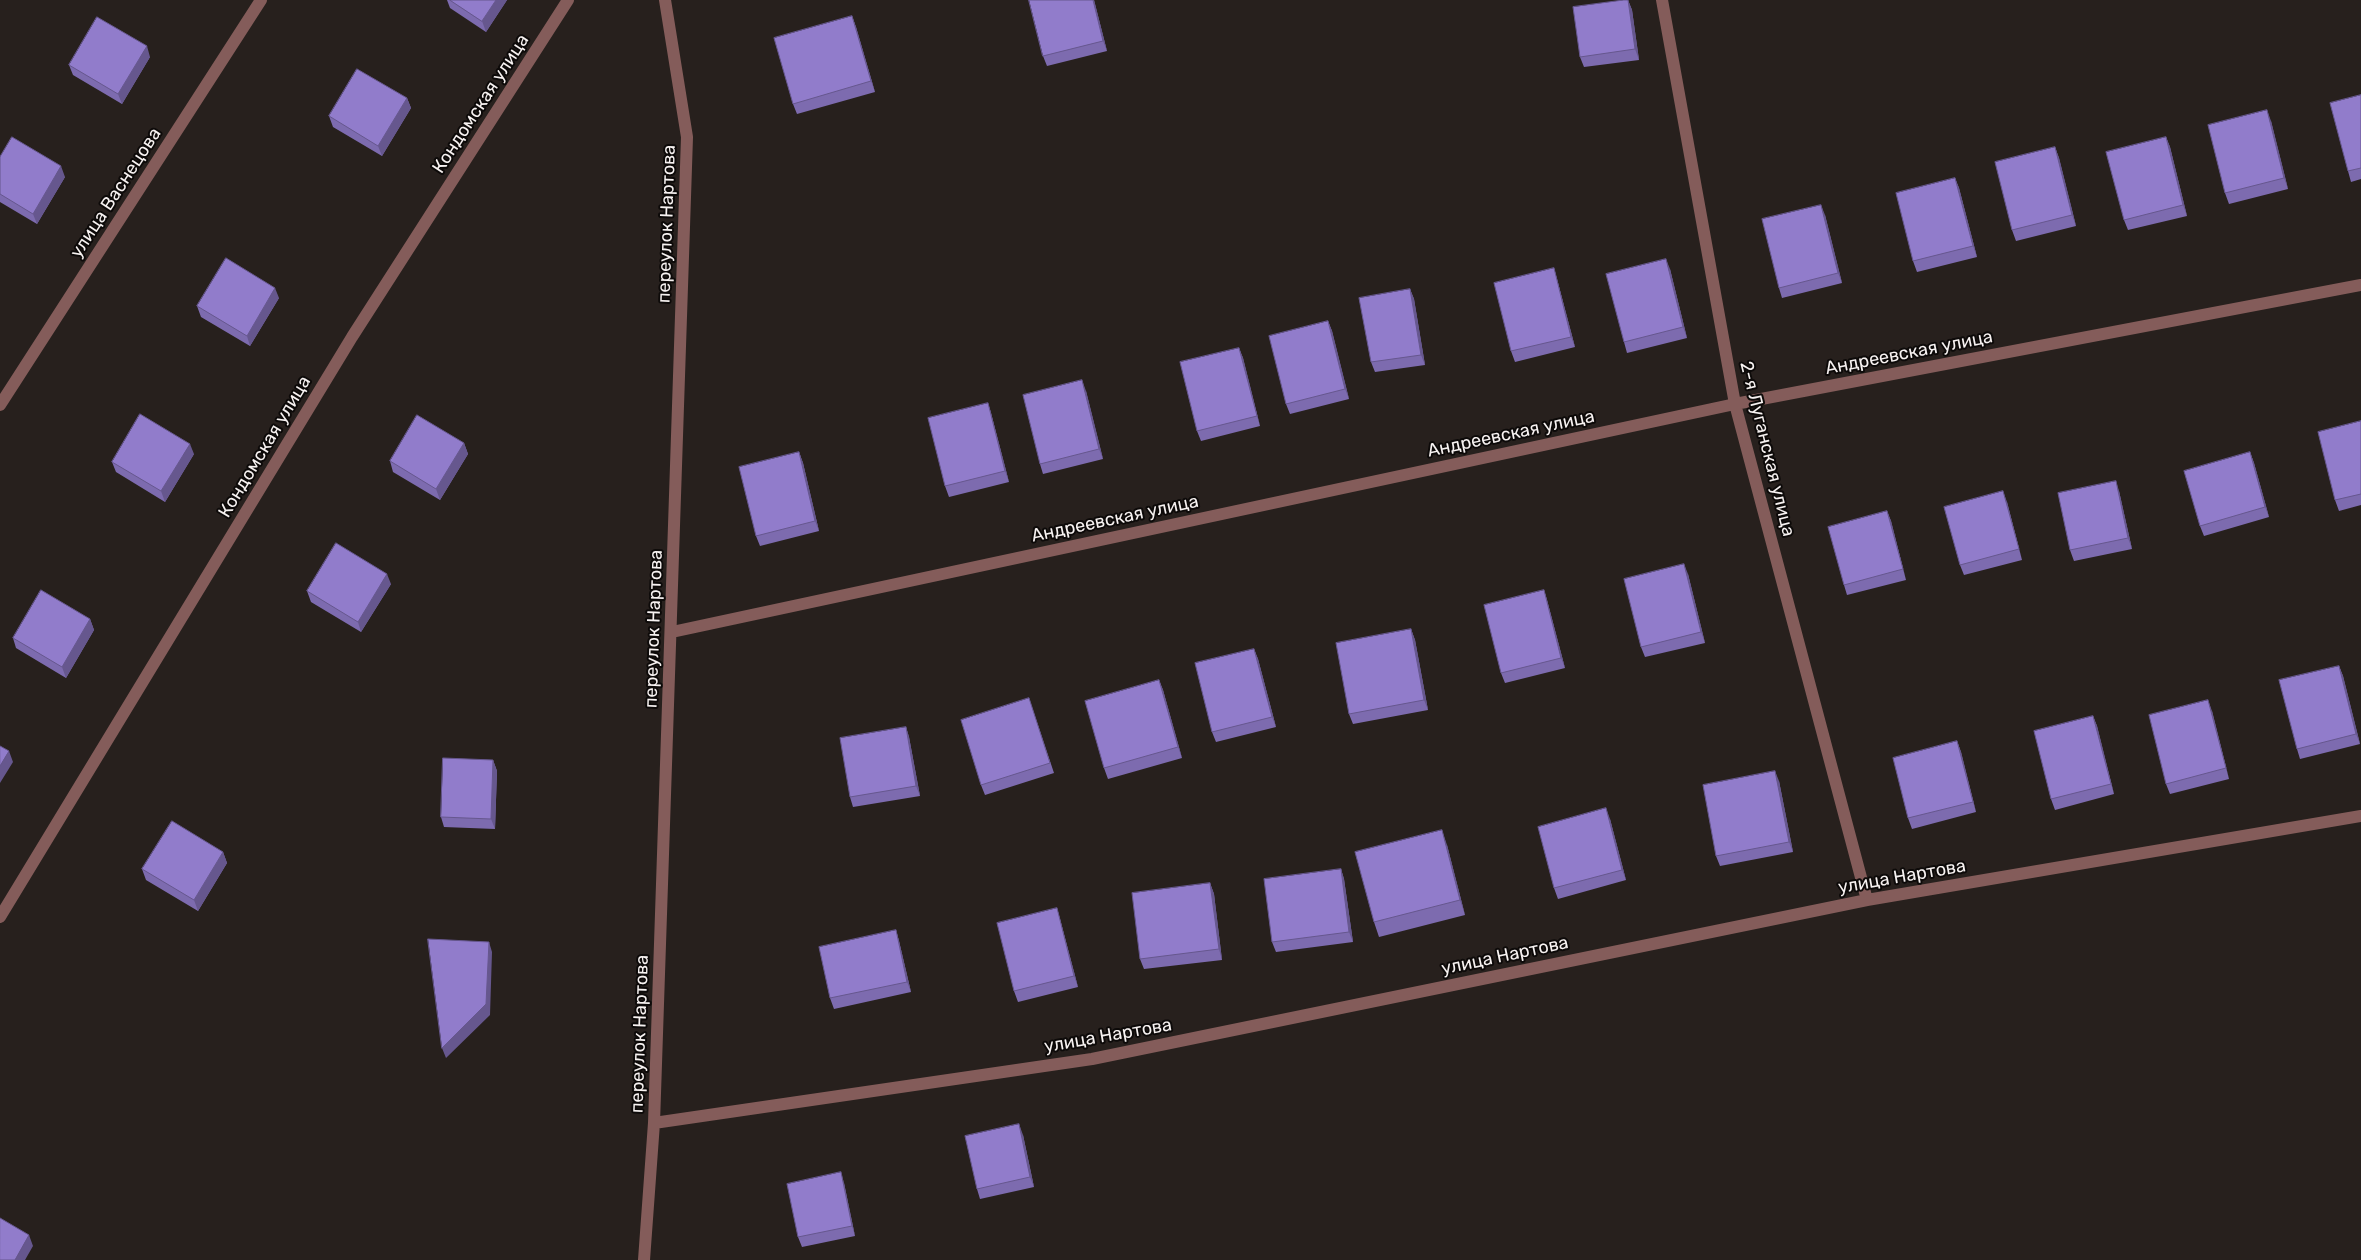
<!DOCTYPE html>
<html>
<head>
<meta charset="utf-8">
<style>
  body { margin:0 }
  canvas { display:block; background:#27201d }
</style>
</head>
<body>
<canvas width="2361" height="1260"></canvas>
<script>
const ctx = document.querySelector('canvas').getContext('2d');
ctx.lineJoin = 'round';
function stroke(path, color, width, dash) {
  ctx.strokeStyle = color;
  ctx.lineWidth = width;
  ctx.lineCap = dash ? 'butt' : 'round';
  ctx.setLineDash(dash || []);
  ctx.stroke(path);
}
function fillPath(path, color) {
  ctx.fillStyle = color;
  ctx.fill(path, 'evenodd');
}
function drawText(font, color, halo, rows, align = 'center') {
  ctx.font = font + ' Rubik,sans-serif';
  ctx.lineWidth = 4;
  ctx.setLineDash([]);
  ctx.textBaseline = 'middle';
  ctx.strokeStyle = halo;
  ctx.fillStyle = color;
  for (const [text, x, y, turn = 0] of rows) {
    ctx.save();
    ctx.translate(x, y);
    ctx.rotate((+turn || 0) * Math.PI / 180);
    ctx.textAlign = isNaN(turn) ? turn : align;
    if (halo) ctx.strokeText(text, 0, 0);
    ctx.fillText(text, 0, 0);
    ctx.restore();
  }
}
stroke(new Path2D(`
  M 1662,0 L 1735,404 L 1867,900
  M 0,405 L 261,0
  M 672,632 L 1735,404 L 2361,285
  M 0,917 L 352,337 L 568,0
  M 654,1123 L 1092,1059 L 1867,900 L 2361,816
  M 644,1260 L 654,1123 L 687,137 L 665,0`), '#845c5a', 12);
fillPath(new Path2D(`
  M 447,0 L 507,0 L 486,32 L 450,8 Z
  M 1094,0 L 1107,51 L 1047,66 L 1043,56 Z
  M 1628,0 L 1632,10 L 1639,60 L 1584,67 L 1580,57 Z
  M 852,16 L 856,27 L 875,92 L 797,114 L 793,104 Z
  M 150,57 L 122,104 L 73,75 L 69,65 Z
  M 2361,95 L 2361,179 L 2351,182 L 2348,171 Z
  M 407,98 L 411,108 L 382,156 L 333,127 L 329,116 Z
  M 2271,121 L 2288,189 L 2229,204 L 2225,193 Z
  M 2166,137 L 2170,147 L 2187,216 L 2128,230 L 2124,220 Z
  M 2055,147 L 2059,158 L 2076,226 L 2016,241 L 2012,230 Z
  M 0,157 L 65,177 L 37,224 L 0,202 Z
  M 1955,178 L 1959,188 L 1977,257 L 1917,272 L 1913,261 Z
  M 1825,215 L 1842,283 L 1782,298 L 1779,288 Z
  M 1554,268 L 1557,279 L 1575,347 L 1515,362 L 1511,351 Z
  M 1670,269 L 1687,338 L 1627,353 L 1624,342 Z
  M 1410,289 L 1414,299 L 1425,365 L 1375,372 L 1371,362 Z
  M 279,298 L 250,346 L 201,317 L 197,306 Z
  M 1328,321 L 1332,331 L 1349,399 L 1290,414 L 1286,404 Z
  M 1239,348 L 1243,358 L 1260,426 L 1201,441 L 1197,431 Z
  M 1086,391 L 1103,459 L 1043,474 L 1040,464 Z
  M 988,403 L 991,413 L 1009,482 L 949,497 L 945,486 Z
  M 2361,421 L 2361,505 L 2339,511 L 2335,500 Z
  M 464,443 L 468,454 L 440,500 L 393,472 L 390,461 Z
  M 799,452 L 803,463 L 819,531 L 760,546 L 756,536 Z
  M 2250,452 L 2254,463 L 2269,517 L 2204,536 L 2200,526 Z
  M 194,454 L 165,502 L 116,472 L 112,462 Z
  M 2119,491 L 2132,549 L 2074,561 L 2070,550 Z
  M 2007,502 L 2022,560 L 1964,575 L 1960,565 Z
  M 1887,511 L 1891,521 L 1906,580 L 1847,595 L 1844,585 Z
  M 1688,574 L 1705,643 L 1645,657 L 1641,647 Z
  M 391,584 L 361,632 L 311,602 L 307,591 Z
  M 1544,590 L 1547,600 L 1565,668 L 1505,683 L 1501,673 Z
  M 90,619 L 94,630 L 66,678 L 16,648 L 13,638 Z
  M 1411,629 L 1415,640 L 1428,710 L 1353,724 L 1349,714 Z
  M 1254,649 L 1258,659 L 1276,727 L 1216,742 L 1212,732 Z
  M 2339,666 L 2343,676 L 2360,744 L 2300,759 L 2297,749 Z
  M 1159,680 L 1163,690 L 1182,758 L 1108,779 L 1104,768 Z
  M 1029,698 L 1054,773 L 985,795 L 981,785 Z
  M 2212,711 L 2229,779 L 2170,794 L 2166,784 Z
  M 2093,716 L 2097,726 L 2114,794 L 2055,810 L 2051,799 Z
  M 906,727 L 909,737 L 920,796 L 853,807 L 850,797 Z
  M 1957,741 L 1961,752 L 1976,812 L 1912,829 L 1908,818 Z
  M 493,760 L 497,771 L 495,829 L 444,827 L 441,817 Z
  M 1779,781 L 1793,852 L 1720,866 L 1716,856 Z
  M 1610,819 L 1626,880 L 1558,899 L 1554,888 Z
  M 1447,845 L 1465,915 L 1379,937 L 1374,922 Z
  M 223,852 L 227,863 L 198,911 L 146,880 L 142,869 Z
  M 1341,869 L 1344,879 L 1353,942 L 1276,952 L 1272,942 Z
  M 1210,883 L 1214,894 L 1222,960 L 1144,969 L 1140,959 Z
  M 1057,908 L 1060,919 L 1078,987 L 1018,1002 L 1014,991 Z
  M 896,930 L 899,941 L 911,992 L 834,1009 L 830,998 Z
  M 1023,1135 L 1034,1187 L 980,1199 L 977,1189 Z
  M 844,1183 L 855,1236 L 802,1247 L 798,1237 Z`), '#7d6baf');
fillPath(new Path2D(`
  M 496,0 L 507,0 L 486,32 L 482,21 Z
  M 1093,0 L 1094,0 L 1107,51 L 1103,41 Z
  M 1628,0 L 1632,10 L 1639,60 L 1635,49 Z
  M 852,16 L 856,27 L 875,92 L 871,81 Z
  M 147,46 L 150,57 L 122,104 L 118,94 Z
  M 407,98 L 411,108 L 382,156 L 378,146 Z
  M 2267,110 L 2271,121 L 2288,189 L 2284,178 Z
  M 2166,137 L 2170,147 L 2187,216 L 2183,205 Z
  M 2055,147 L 2059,158 L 2076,226 L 2072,215 Z
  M 61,166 L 65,177 L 37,224 L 33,214 Z
  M 1955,178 L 1959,188 L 1977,257 L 1973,246 Z
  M 1821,205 L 1825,215 L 1842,283 L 1838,273 Z
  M 1666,259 L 1670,269 L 1687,338 L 1683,327 Z
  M 1554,268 L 1557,279 L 1575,347 L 1571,337 Z
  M 275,288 L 279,298 L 250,346 L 247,336 Z
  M 1410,289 L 1414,299 L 1425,365 L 1421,355 Z
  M 1328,321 L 1332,331 L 1349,399 L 1345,389 Z
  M 1239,348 L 1243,358 L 1260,426 L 1257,416 Z
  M 1082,380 L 1086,391 L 1103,459 L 1099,449 Z
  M 988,403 L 991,413 L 1009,482 L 1005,471 Z
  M 464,443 L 468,454 L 440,500 L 436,489 Z
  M 190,444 L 194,454 L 165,502 L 161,491 Z
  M 799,452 L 803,463 L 819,531 L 815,521 Z
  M 2250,452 L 2254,463 L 2269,517 L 2265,507 Z
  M 2116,481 L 2119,491 L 2132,549 L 2128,538 Z
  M 2003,491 L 2007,502 L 2022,560 L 2019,549 Z
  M 1887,511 L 1891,521 L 1906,580 L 1903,569 Z
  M 1684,564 L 1688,574 L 1705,643 L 1701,632 Z
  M 387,574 L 391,584 L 361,632 L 358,622 Z
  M 1544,590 L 1547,600 L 1565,668 L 1561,658 Z
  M 90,619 L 94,630 L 66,678 L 62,667 Z
  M 1411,629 L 1415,640 L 1428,710 L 1424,700 Z
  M 1254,649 L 1258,659 L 1276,727 L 1272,717 Z
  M 2339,666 L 2343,676 L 2360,744 L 2356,734 Z
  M 1159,680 L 1163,690 L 1182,758 L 1178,747 Z
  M 2208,700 L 2212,711 L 2229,779 L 2226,768 Z
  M 2093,716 L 2097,726 L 2114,794 L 2111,784 Z
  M 906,727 L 909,737 L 920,796 L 916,786 Z
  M 1957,741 L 1961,752 L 1976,812 L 1973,802 Z
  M 9,751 L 13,762 L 0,783 L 0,766 Z
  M 493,760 L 497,771 L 495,829 L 491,819 Z
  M 1775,771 L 1779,781 L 1793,852 L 1789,842 Z
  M 1606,808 L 1610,819 L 1626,880 L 1622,870 Z
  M 1442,830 L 1447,845 L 1465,915 L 1460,900 Z
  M 223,852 L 227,863 L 198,911 L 194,900 Z
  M 1341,869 L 1344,879 L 1353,942 L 1349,932 Z
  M 1210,883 L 1214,894 L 1222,960 L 1219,949 Z
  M 1057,908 L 1060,919 L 1078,987 L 1074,976 Z
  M 896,930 L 899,941 L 911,992 L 907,982 Z
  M 489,942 L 492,952 L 490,1015 L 446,1058 L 442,1048 Z
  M 1019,1124 L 1023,1135 L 1034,1187 L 1030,1177 Z
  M 841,1172 L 844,1183 L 855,1236 L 852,1226 Z
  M 29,1235 L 33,1246 L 25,1260 L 15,1260 Z`), '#66578e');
const building = new Path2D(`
  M 450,0 L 496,0 L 482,21 Z
  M 1029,0 L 1093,0 L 1103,41 L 1043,56 Z
  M 1624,0 L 1628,0 L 1635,49 L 1580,57 L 1573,7 Z
  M 852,16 L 871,81 L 793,104 L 774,38 Z
  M 97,17 L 147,46 L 118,94 L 69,65 Z
  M 357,69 L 407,98 L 378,146 L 329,116 Z
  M 2361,95 L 2361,168 L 2348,171 L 2330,103 Z
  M 2267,110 L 2284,178 L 2225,193 L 2208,125 Z
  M 12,137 L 61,166 L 33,214 L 0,194 L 0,157 Z
  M 2166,137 L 2183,205 L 2124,220 L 2106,152 Z
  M 2055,147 L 2072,215 L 2012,230 L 1995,162 Z
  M 1955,178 L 1973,246 L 1913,261 L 1896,193 Z
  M 1821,205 L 1838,273 L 1779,288 L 1762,219 Z
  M 226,258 L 275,288 L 247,336 L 197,306 Z
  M 1666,259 L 1683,327 L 1624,342 L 1606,274 Z
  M 1554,268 L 1571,337 L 1511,351 L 1494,283 Z
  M 1410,289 L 1421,355 L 1371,362 L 1359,298 Z
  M 1328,321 L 1345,389 L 1286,404 L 1269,336 Z
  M 1239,348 L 1257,416 L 1197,431 L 1180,362 Z
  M 1082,380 L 1099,449 L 1040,464 L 1023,395 Z
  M 988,403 L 1005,471 L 945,486 L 928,418 Z
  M 140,414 L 190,444 L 161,491 L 112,462 Z
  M 417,415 L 464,443 L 436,489 L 390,461 Z
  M 2361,421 L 2361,494 L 2335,500 L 2318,432 Z
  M 799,452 L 815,521 L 756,536 L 739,467 Z
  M 2250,452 L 2265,507 L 2200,526 L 2184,471 Z
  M 2116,481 L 2128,538 L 2070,550 L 2058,493 Z
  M 2003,491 L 2019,549 L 1960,565 L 1944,507 Z
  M 1887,511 L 1903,569 L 1844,585 L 1828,527 Z
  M 336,543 L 387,574 L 358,622 L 307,591 Z
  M 1684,564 L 1701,632 L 1641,647 L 1624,579 Z
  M 41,590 L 90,619 L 62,667 L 13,638 Z
  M 1544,590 L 1561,658 L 1501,673 L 1484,605 Z
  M 1411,629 L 1424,700 L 1349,714 L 1336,643 Z
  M 1254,649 L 1272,717 L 1212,732 L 1195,663 Z
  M 2339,666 L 2356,734 L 2297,749 L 2279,680 Z
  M 1159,680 L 1178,747 L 1104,768 L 1085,701 Z
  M 1029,698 L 1050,763 L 981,785 L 961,720 Z
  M 2208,700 L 2226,768 L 2166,784 L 2149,715 Z
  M 2093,716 L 2111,784 L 2051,799 L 2034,731 Z
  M 906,727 L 916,786 L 850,797 L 840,738 Z
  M 1957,741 L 1973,802 L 1908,818 L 1893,758 Z
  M 0,746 L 9,751 L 0,766 Z
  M 443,758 L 493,760 L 491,819 L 441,817 Z
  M 1775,771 L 1789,842 L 1716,856 L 1703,785 Z
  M 1606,808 L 1622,870 L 1554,888 L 1538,827 Z
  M 172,821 L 223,852 L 194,900 L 142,869 Z
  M 1442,830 L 1460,900 L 1374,922 L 1355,852 Z
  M 1341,869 L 1349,932 L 1272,942 L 1264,879 Z
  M 1210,883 L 1219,949 L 1140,959 L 1132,893 Z
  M 1057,908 L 1074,976 L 1014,991 L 997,923 Z
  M 896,930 L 907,982 L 830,998 L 819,947 Z
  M 428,939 L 489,942 L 486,1004 L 442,1048 Z
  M 1019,1124 L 1030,1177 L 977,1189 L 965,1136 Z
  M 841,1172 L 852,1226 L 798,1237 L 787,1184 Z
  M 0,1218 L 29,1235 L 15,1260 L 0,1260 Z`);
fillPath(building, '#917ccb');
stroke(building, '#66578e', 1);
drawText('18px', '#f7f2f1', '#0d0a09', [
  ["Кондомская улица",481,104,-57],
  ["улица Васнецова",116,193,-57],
  ["переулок Нартова",667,224,-88],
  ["Андреевская улица",1909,353,-11],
  ["Андреевская улица",1511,434,-12],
  ["Кондомская улица",265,447,-59],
  ["2-я Луганская улица",1767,449,76],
  ["Андреевская улица",1115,519,-12],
  ["переулок Нартова",654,629,-88],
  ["улица Нартова",1902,877,-10],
  ["улица Нартова",1505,956,-12],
  ["переулок Нартова",640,1034,-88],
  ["улица Нартова",1108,1036,-10]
]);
</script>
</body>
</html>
